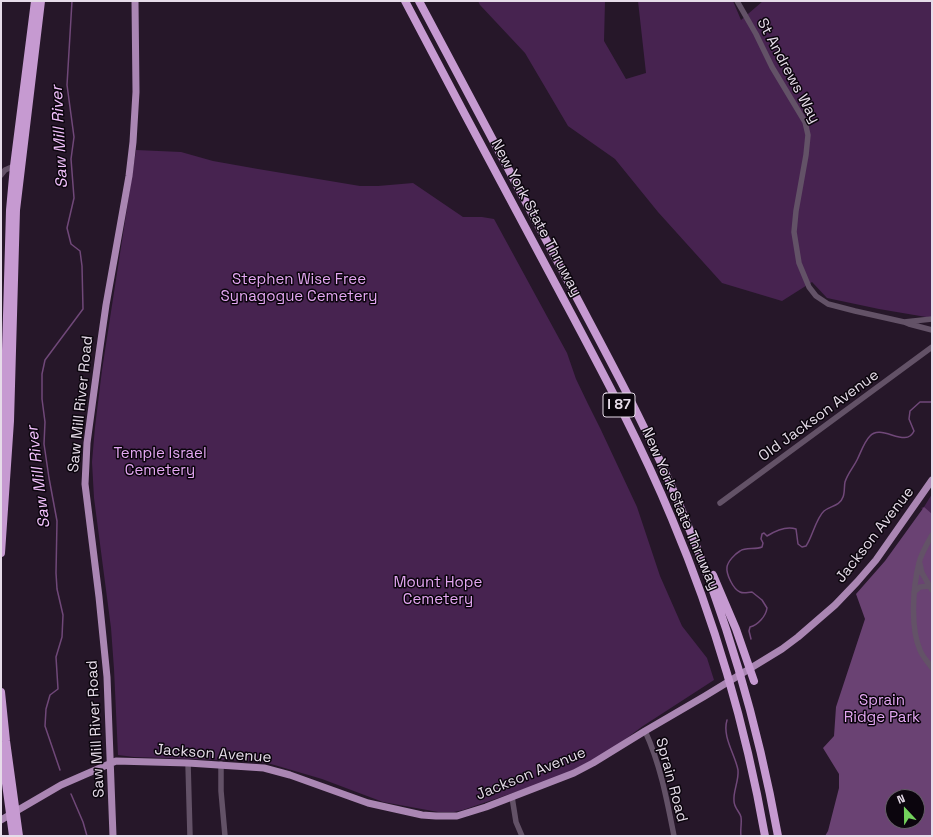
<!DOCTYPE html>
<html>
<head>
<meta charset="utf-8">
<style>
  body { margin:0 }
  #map { position:relative; width:933px; height:837px; overflow:hidden; background:#261729; font-family:"Space Grotesk",sans-serif }
  canvas { display:block }
  .frame { position:absolute; inset:0; border:2px solid #e6dce9; pointer-events:none }
  .north { position:absolute; left:885px; top:789px; width:40px; height:40px; box-sizing:border-box; background:#0b050d; border:1px solid #635b65; border-radius:50%; rotate:338deg; font-size:11px; font-weight:700; line-height:16px; text-align:center; color:#e6dce9 }
  .north::after { content:''; display:block; margin:auto; width:14px; height:18px; background:#73d25c; clip-path:polygon(50% 0,100% 100%,50% 72%,0 100%) }
</style>
</head>
<body>
<div id="map">
<canvas width="933" height="837"></canvas>
<div class="frame"></div>
<div class="north">N</div>
</div>
<script>
const ctx = document.querySelector('canvas').getContext('2d');
ctx.lineJoin = 'round';
function fillPath(path, color) {
  ctx.fillStyle = color;
  ctx.fill(path, 'evenodd');
}
function stroke(path, color, width, dash) {
  ctx.strokeStyle = color;
  ctx.lineWidth = width;
  ctx.lineCap = dash ? 'butt' : 'round';
  ctx.setLineDash(dash || []);
  ctx.stroke(path);
}
function drawText(font, color, halo, rows, align = 'center') {
  ctx.font = font + ' "Space Grotesk",sans-serif';
  ctx.lineWidth = 3;
  ctx.setLineDash([]);
  ctx.textBaseline = 'middle';
  ctx.strokeStyle = halo;
  ctx.fillStyle = color;
  for (const [text, x, y, turn = 0] of rows) {
    ctx.save();
    ctx.translate(x, y);
    ctx.rotate((+turn || 0) * Math.PI / 180);
    ctx.textAlign = isNaN(turn) ? turn : align;
    if (halo) ctx.strokeText(text, 0, 0);
    ctx.fillText(text, 0, 0);
    ctx.restore();
  }
}
fillPath(new Path2D(`
  M 478,1 L 605,1 L 604,41 L 626,79 L 646,73 L 638,1 L 733,1 L 741,20 L 763,1 L 932,1 L 932,318 L 879,309 L 827,298 L 812,282 L 782,301 L 722,283 L 658,212 L 615,159 L 568,126 L 525,53 L 480,5 Z
  M 136,150 L 181,152 L 213,161 L 258,169 L 360,186 L 378,186 L 413,183 L 463,217 L 482,217 L 494,219 L 567,353 L 576,379 L 588,404 L 601,430 L 637,507 L 660,576 L 682,626 L 707,658 L 714,680 L 643,726 L 616,746 L 571,773 L 463,810 L 454,812 L 438,812 L 383,802 L 322,779 L 271,764 L 253,761 L 134,757 L 118,755 L 114,669 L 111,628 L 94,498 L 92,462 L 95,427 L 102,370 Z
  M 932,494 L 932,515 L 921,508 L 924,507 Z`), '#472350');
fillPath(new Path2D(`
  M 924,507 L 932,514 L 932,836 L 825,836 L 828,831 L 839,788 L 839,774 L 823,748 L 834,736 L 836,707 L 865,619 L 856,594 L 885,561 ZM 893,797 L 917,797 L 917,821 L 893,821 Z`), '#6a4273');
stroke(new Path2D(`
  M 751,639 L 749,631 L 750,627 C 758,625 766,616 767,608 L 762,600 L 752,592 C 748,592 744,594 740,592 C 733,589 726,574 727,567 C 728,561 735,554 740,551 C 746,547 755,550 762,547 L 763,543 L 761,539 L 762,534 L 764,533 L 767,536 C 775,531 787,526 796,529 L 798,544 L 802,547 L 806,546 C 812,538 816,518 824,511 C 830,506 840,506 843,497 C 845,492 844,486 845,482 C 848,473 853,468 857,460 C 861,452 864,442 870,436 C 881,423 906,449 914,431 L 909,419 L 910,411 L 920,402 L 932,402
  M 727,720 C 722,737 735,754 738,770 C 739,781 733,791 734,801 C 734,808 740,812 741,817 C 742,823 740,830 741,836
  M 60,770 L 45,726 L 46,709 L 50,695 L 58,689 L 56,657 L 62,637 L 63,615 L 57,589 L 56,573 L 57,521 L 49,478 L 44,444 L 45,422 L 42,399 L 42,374 L 45,360 L 83,309 L 82,266 L 80,251 L 71,244 L 67,228 L 74,198 L 71,159 L 74,137 L 67,85 L 72,1
  M 71,794 L 83,822 L 87,836`), '#704879', 1.5);
stroke(new Path2D(`
  M 737,1 L 756,34 L 772,67 L 805,122 L 808,135 L 806,155 L 796,211 L 794,232 L 799,263 L 809,287 L 816,296 L 828,304 L 855,311 L 904,322 L 909,324 L 932,330
  M 1,175 L 5,170 L 14,166
  M 904,322 L 932,319
  M 720,503 L 932,347
  M 932,535 C 927,544 921,554 919,563 C 913,587 910,627 920,650 C 922,656 928,662 932,668
  M 920,564 L 922,573 L 932,590
  M 914,592 L 920,587 L 929,586
  M 645,731 C 660,763 667,800 674,836
  M 188,763 L 190,836
  M 221,764 L 221,791 L 225,836
  M 512,797 L 516,822 L 522,836`), '#635267', 5.5);
stroke(new Path2D(`
  M 1,820 L 61,785 L 116,761 L 188,763 L 264,768 L 290,775 L 368,803 L 422,815 L 436,816 L 457,816 L 486,807 L 574,773 L 593,763 L 645,731 L 705,696 L 782,649 L 798,637 L 835,605 L 857,582 L 876,560 L 932,480
  M 113,836 L 107,677 L 99,597 L 85,484 L 87,443 L 99,354 L 106,305 L 129,176 L 133,142 L 136,92 L 135,1`), '#aa86b3', 7);
stroke(new Path2D(`
  M 405,1 C 455,96 505,190 556,285 C 597,362 639,439 672,519 C 715,621 746,728 765,836
  M 419,1 C 469,96 520,190 570,285 C 609,359 650,433 682,511 C 726,615 758,725 778,836
  M 1,475 L 5,386 L 10,210 L 14,166 L 35,1
  M 1,553 L 10,421 L 16,210 L 41,1
  M 713,575 L 736,629 L 754,681
  M 1,692 L 6,741 L 19,836
  M 1,746 L 13,836`), '#c69ad1', 8);
for (const [x, y, w] of [
  [619,405,32]
]) {
  const box = new Path2D();
  box.roundRect(x - w / 2, y - 12, w, 24, 3);
  ctx.fillStyle = '#0b050d';
  ctx.fill(box);
  stroke(box, '#e6dce9', 1);
}
drawText('bold 14px', '#e6dce9', null, [
  ["I 87",619,405]
]);
drawText('15px', '#e6dce9', '#0b050d', [
  ["St Andrews Way",788,71,62],
  ["New York State Thruway",536,218,62],
  ["Saw Mill River Road",81,404,-84],
  ["Old Jackson Avenue",819,416,-36],
  ["New York State Thruway",680,509,67],
  ["Jackson Avenue",875,535,-52],
  ["Saw Mill River Road",96,729,-93],
  ["Jackson Avenue",213,754,4],
  ["Jackson Avenue",531,774,-22],
  ["Sprain Road",671,780,75]
]);
drawText('15px', '#e4a7f2', '#0b050d', [
  ["Stephen Wise Free",299,280],
  ["Synagogue Cemetery",299,297],
  ["Temple Israel",160,454],
  ["Cemetery",160,471],
  ["Mount Hope",438,583],
  ["Cemetery",438,600],
  ["Sprain",882,701],
  ["Ridge Park",882,718]
]);
drawText('italic 16px', '#f3c2fe', '#0b050d', [
  ["Saw Mill River",60,137,-93],
  ["Saw Mill River",39,477,-97]
]);
</script>
</body>
</html>
